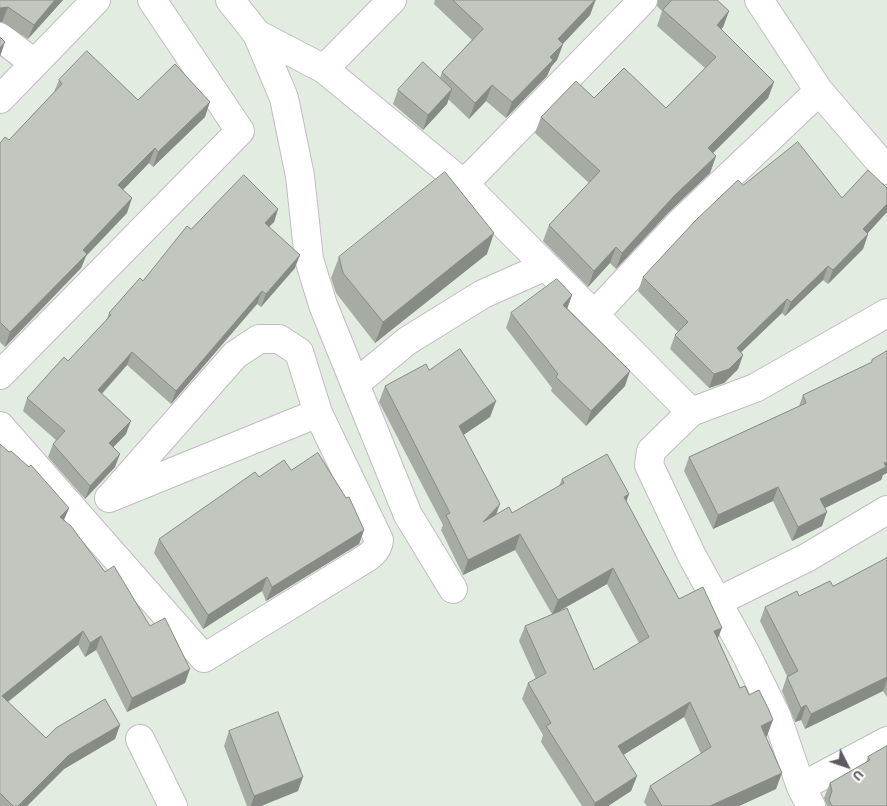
<!DOCTYPE html>
<html>
<head>
<meta charset="utf-8">
<style>
  body { margin:0 }
  #map { position:relative; width:887px; height:806px; overflow:hidden; background:#e3ece1; font-family:Barlow,sans-serif }
  canvas { display:block }
  .north { position:absolute; left:822px; top:741px; width:50px; height:50px; -webkit-text-stroke:4px #fff; paint-order:stroke; rotate:131deg; font-size:14px; font-weight:700; line-height:20px; text-align:center; color:#5f5a62 }
  .north::after { content:''; display:block; margin:auto; width:18px; height:22px; background:#5f5a62; clip-path:polygon(50% 0,100% 100%,50% 72%,0 100%) }
</style>
</head>
<body>
<div id="map">
<canvas width="887" height="806"></canvas>
<div class="north">U</div>
</div>
<script>
const ctx = document.querySelector('canvas').getContext('2d');
ctx.lineJoin = 'round';
function stroke(path, color, width, dash) {
  ctx.strokeStyle = color;
  ctx.lineWidth = width;
  ctx.lineCap = dash ? 'butt' : 'round';
  ctx.setLineDash(dash || []);
  ctx.stroke(path);
}
function fillPath(path, color) {
  ctx.fillStyle = color;
  ctx.fill(path, 'evenodd');
}
const minor = new Path2D(`
  M 230,0 L 257,34 L 324,69 L 464,184 L 691,412 L 755,388 L 887,313
  M 759,0 L 819,91 L 887,170
  M 257,34 L 284,98 L 300,176 L 309,259 L 323,305 L 408,515 L 453,589
  M 0,37 L 34,63
  M 324,69 L 392,0
  M 0,99 L 96,0
  M 464,184 L 643,0
  M 594,315 L 680,223 L 819,91
  M 0,375 L 240,131 L 152,0
  M 355,384 L 407,341 L 483,294 L 546,266
  M 691,412 L 651,451 L 649,465 L 692,556 L 745,652 L 777,717 L 801,787 L 811,806
  M 0,426 L 204,658 L 355,565 C 365,559 378,553 379,540 L 318,413 L 109,498
  M 113,494 L 235,355 L 259,339 L 279,339 L 299,352 L 318,413
  M 717,602 L 808,557 L 887,510
  M 140,739 L 173,806
  M 801,787 L 887,741`);
stroke(minor, '#c1bcc3', 30);
stroke(minor, '#fff', 28);
fillPath(new Path2D(`
  M 0,0 L 63,0 L 28,39 L 2,22 Z
  M 435,0 L 596,0 L 590,15 L 563,44 L 557,60 L 551,67 L 547,76 L 506,118 L 486,101 L 469,119 L 448,99 L 447,104 L 423,130 L 393,104 L 398,90 L 440,78 L 442,72 L 472,40 L 434,4 Z
  M 658,0 L 717,0 L 729,11 L 723,27 L 721,29 L 774,82 L 768,98 L 713,153 L 716,156 L 710,173 L 669,212 L 616,269 L 610,263 L 588,287 L 543,241 L 549,225 L 589,183 L 535,133 L 541,117 L 594,98 L 666,108 L 705,68 L 657,26 L 662,11 L 657,6 Z
  M 59,80 L 205,117 L 153,167 L 149,163 L 123,190 L 127,213 L 86,256 L 81,268 L 5,347 L 0,342 L 0,143 L 9,140 L 54,92 Z
  M 743,185 L 842,198 L 887,188 L 887,212 L 867,233 L 868,234 L 863,249 L 828,284 L 823,280 L 785,316 L 782,313 L 741,352 L 743,355 L 738,369 L 724,383 L 709,388 L 670,349 L 675,335 L 678,332 L 638,291 L 643,277 Z
  M 278,209 L 274,222 L 269,226 L 295,268 L 261,307 L 257,304 L 171,404 L 127,365 L 102,394 L 126,434 L 113,447 L 115,467 L 85,499 L 48,457 L 53,444 L 56,440 L 23,411 L 27,398 L 68,361 L 106,321 L 109,313 L 143,281 L 191,229 Z
  M 487,254 L 375,343 L 336,293 L 331,278 L 339,257 Z
  M 572,295 L 567,309 L 625,386 L 586,426 L 551,391 L 552,388 L 506,328 L 511,313 Z
  M 887,351 L 887,473 L 883,475 L 881,480 L 825,508 L 822,526 L 792,541 L 773,501 L 713,529 L 684,471 L 689,457 L 799,406 L 803,395 L 871,363 L 872,360 Z
  M 429,370 L 496,401 L 490,417 L 463,435 L 496,514 L 512,513 L 559,486 L 562,479 L 629,494 L 626,501 L 679,599 L 718,639 L 740,688 L 767,736 L 766,737 L 776,789 L 739,806 L 647,806 L 644,802 L 650,786 L 701,754 L 684,717 L 623,755 L 637,776 L 631,791 L 608,806 L 582,806 L 541,742 L 543,735 L 522,699 L 528,683 L 536,679 L 519,641 L 525,626 L 552,614 L 515,550 L 463,575 L 441,530 L 443,525 L 379,402 L 385,386 ZM 607,584 L 639,643 L 594,670 L 561,610 Z
  M 0,444 L 69,508 L 64,520 L 185,683 L 127,712 L 96,650 L 85,657 L 78,645 L 8,702 L 46,738 L 120,725 L 115,739 L 64,769 L 27,806 L 0,806 Z
  M 291,470 L 364,530 L 359,544 L 266,601 L 262,591 L 203,629 L 154,553 L 159,539 L 259,477 Z
  M 887,558 L 887,697 L 883,691 L 805,729 L 801,720 L 795,722 L 782,691 L 787,676 L 760,621 L 765,607 L 833,586 Z
  M 229,731 L 298,791 L 261,806 L 247,806 L 224,746 Z
  M 887,746 L 887,806 L 827,806 L 824,798 L 830,783 L 866,762 L 868,757 Z`), '#a6aba3');
fillPath(new Path2D(`
  M 55,0 L 63,0 L 28,39 L 34,25 Z
  M 595,0 L 590,15 L 552,55 L 558,39 Z
  M 8,7 L 2,22 L 0,22 L 0,8 Z
  M 729,11 L 723,27 L 711,41 L 717,25 Z
  M 5,42 L 0,57 L 0,48 Z
  M 563,44 L 557,60 L 551,67 L 547,76 L 506,118 L 512,102 L 550,57 Z
  M 774,82 L 768,98 L 702,164 L 708,148 Z
  M 492,85 L 486,101 L 469,119 L 475,103 Z
  M 452,89 L 447,104 L 423,130 L 428,115 Z
  M 210,102 L 205,117 L 153,167 L 158,152 Z
  M 155,148 L 149,163 L 113,200 L 118,185 Z
  M 716,156 L 710,173 L 669,212 L 616,269 L 622,253 L 674,196 Z
  M 132,198 L 127,213 L 86,256 L 81,268 L 5,347 L 10,332 L 83,250 Z
  M 887,204 L 887,212 L 858,244 L 863,229 Z
  M 278,209 L 274,222 L 260,236 L 265,223 Z
  M 494,233 L 487,254 L 375,343 L 383,322 Z
  M 868,234 L 863,249 L 828,284 L 833,270 Z
  M 616,247 L 610,263 L 588,287 L 594,271 Z
  M 300,255 L 295,268 L 261,307 L 266,294 Z
  M 828,266 L 823,280 L 785,316 L 791,302 Z
  M 262,291 L 257,304 L 171,404 L 176,391 Z
  M 572,295 L 567,309 L 563,305 Z
  M 787,299 L 782,313 L 731,362 L 737,348 Z
  M 132,352 L 127,365 L 93,403 L 98,390 Z
  M 743,355 L 738,369 L 724,383 L 709,388 L 714,374 Z
  M 630,371 L 625,386 L 586,426 L 591,411 Z
  M 496,401 L 490,417 L 453,442 L 459,426 Z
  M 131,421 L 126,434 L 104,457 L 109,443 Z
  M 120,454 L 115,467 L 85,499 L 90,486 Z
  M 887,462 L 887,473 L 883,475 L 881,480 L 815,513 L 820,499 Z
  M 778,487 L 773,501 L 713,529 L 718,515 Z
  M 629,494 L 623,510 L 624,497 Z
  M 500,504 L 494,520 L 483,522 Z
  M 69,508 L 63,522 L 60,517 Z
  M 827,512 L 822,526 L 792,541 L 798,527 Z
  M 364,530 L 359,544 L 266,601 L 272,587 Z
  M 520,534 L 515,550 L 463,575 L 468,560 Z
  M 613,568 L 607,584 L 552,615 L 558,600 Z
  M 267,577 L 262,591 L 203,629 L 208,615 Z
  M 722,628 L 716,643 L 714,631 Z
  M 83,631 L 78,645 L 0,708 L 2,696 Z
  M 101,636 L 96,650 L 85,657 L 90,643 Z
  M 190,669 L 185,683 L 127,712 L 132,698 Z
  M 887,677 L 887,680 L 883,691 L 805,729 L 811,714 Z
  M 690,702 L 684,717 L 612,762 L 618,746 Z
  M 806,705 L 801,720 L 795,722 L 801,708 Z
  M 773,720 L 767,736 L 755,742 L 761,726 Z
  M 120,725 L 115,739 L 64,769 L 27,806 L 18,806 L 69,755 Z
  M 782,773 L 776,789 L 739,806 L 710,806 Z
  M 637,776 L 631,791 L 608,806 L 594,806 L 595,803 Z
  M 303,777 L 298,791 L 261,806 L 251,806 L 254,796 Z`), '#878b85');
const building = new Path2D(`
  M 0,0 L 55,0 L 34,25 L 8,7 L 0,8 Z
  M 453,0 L 595,0 L 558,39 L 563,44 L 550,57 L 553,60 L 512,102 L 492,85 L 475,103 L 442,72 L 483,29 Z
  M 672,0 L 717,0 L 729,11 L 717,25 L 774,82 L 708,148 L 716,156 L 674,196 L 622,253 L 616,247 L 594,271 L 549,225 L 600,171 L 541,117 L 576,81 L 594,98 L 624,68 L 666,108 L 716,57 L 663,10 Z
  M 0,37 L 5,42 L 0,48 Z
  M 87,51 L 138,100 L 175,64 L 210,102 L 158,152 L 155,148 L 118,185 L 132,198 L 83,250 L 87,254 L 10,332 L 0,322 L 0,143 L 5,137 L 9,140 L 62,84 L 59,80 Z
  M 423,62 L 452,89 L 428,115 L 398,90 Z
  M 798,142 L 842,198 L 868,170 L 887,188 L 887,204 L 863,229 L 868,234 L 833,270 L 828,266 L 791,302 L 787,299 L 737,348 L 743,355 L 729,369 L 714,374 L 675,335 L 688,322 L 643,277 L 696,220 L 738,180 L 743,185 Z
  M 445,172 L 494,233 L 383,322 L 343,273 L 339,257 Z
  M 244,175 L 278,209 L 265,223 L 300,255 L 266,294 L 262,291 L 176,391 L 132,352 L 98,390 L 131,421 L 109,443 L 120,454 L 90,486 L 53,444 L 65,431 L 27,398 L 64,357 L 68,361 L 111,315 L 109,313 L 140,278 L 143,281 L 187,226 L 191,229 Z
  M 557,279 L 572,295 L 563,305 L 630,371 L 591,411 L 556,377 L 558,374 L 511,313 Z
  M 460,349 L 496,401 L 459,426 L 500,504 L 483,522 L 509,507 L 512,513 L 564,483 L 562,479 L 607,454 L 629,494 L 624,497 L 679,599 L 703,587 L 722,628 L 714,631 L 740,688 L 745,686 L 749,695 L 759,690 L 768,708 L 773,720 L 761,726 L 782,773 L 710,806 L 662,806 L 650,786 L 711,747 L 690,702 L 618,746 L 637,776 L 595,803 L 546,726 L 551,723 L 528,683 L 546,673 L 525,626 L 567,608 L 594,670 L 649,637 L 613,568 L 558,600 L 520,534 L 468,560 L 446,515 L 450,513 L 385,386 L 426,364 L 429,370 Z
  M 887,351 L 887,462 L 884,463 L 886,467 L 820,499 L 827,512 L 798,527 L 778,487 L 718,515 L 689,457 L 806,403 L 803,395 L 872,362 L 872,360 Z
  M 0,444 L 9,452 L 11,451 L 29,467 L 31,465 L 69,508 L 60,517 L 71,526 L 105,572 L 114,566 L 150,626 L 165,618 L 190,669 L 132,698 L 101,636 L 90,643 L 83,631 L 2,696 L 46,738 L 56,728 L 105,699 L 120,725 L 69,755 L 18,806 L 13,806 L 0,793 Z
  M 318,453 L 346,498 L 349,497 L 364,530 L 272,587 L 267,577 L 208,615 L 159,539 L 255,472 L 259,477 L 284,460 L 291,470 Z
  M 887,558 L 887,677 L 811,714 L 806,705 L 801,708 L 787,677 L 798,671 L 765,607 L 797,591 L 799,596 L 830,581 L 833,586 Z
  M 278,712 L 303,777 L 254,796 L 229,731 Z
  M 887,746 L 887,806 L 832,806 L 829,800 L 832,791 L 830,783 L 870,760 L 868,757 Z`);
fillPath(building, '#c1c7be');
stroke(building, '#878b85', 1);
</script>
</body>
</html>
